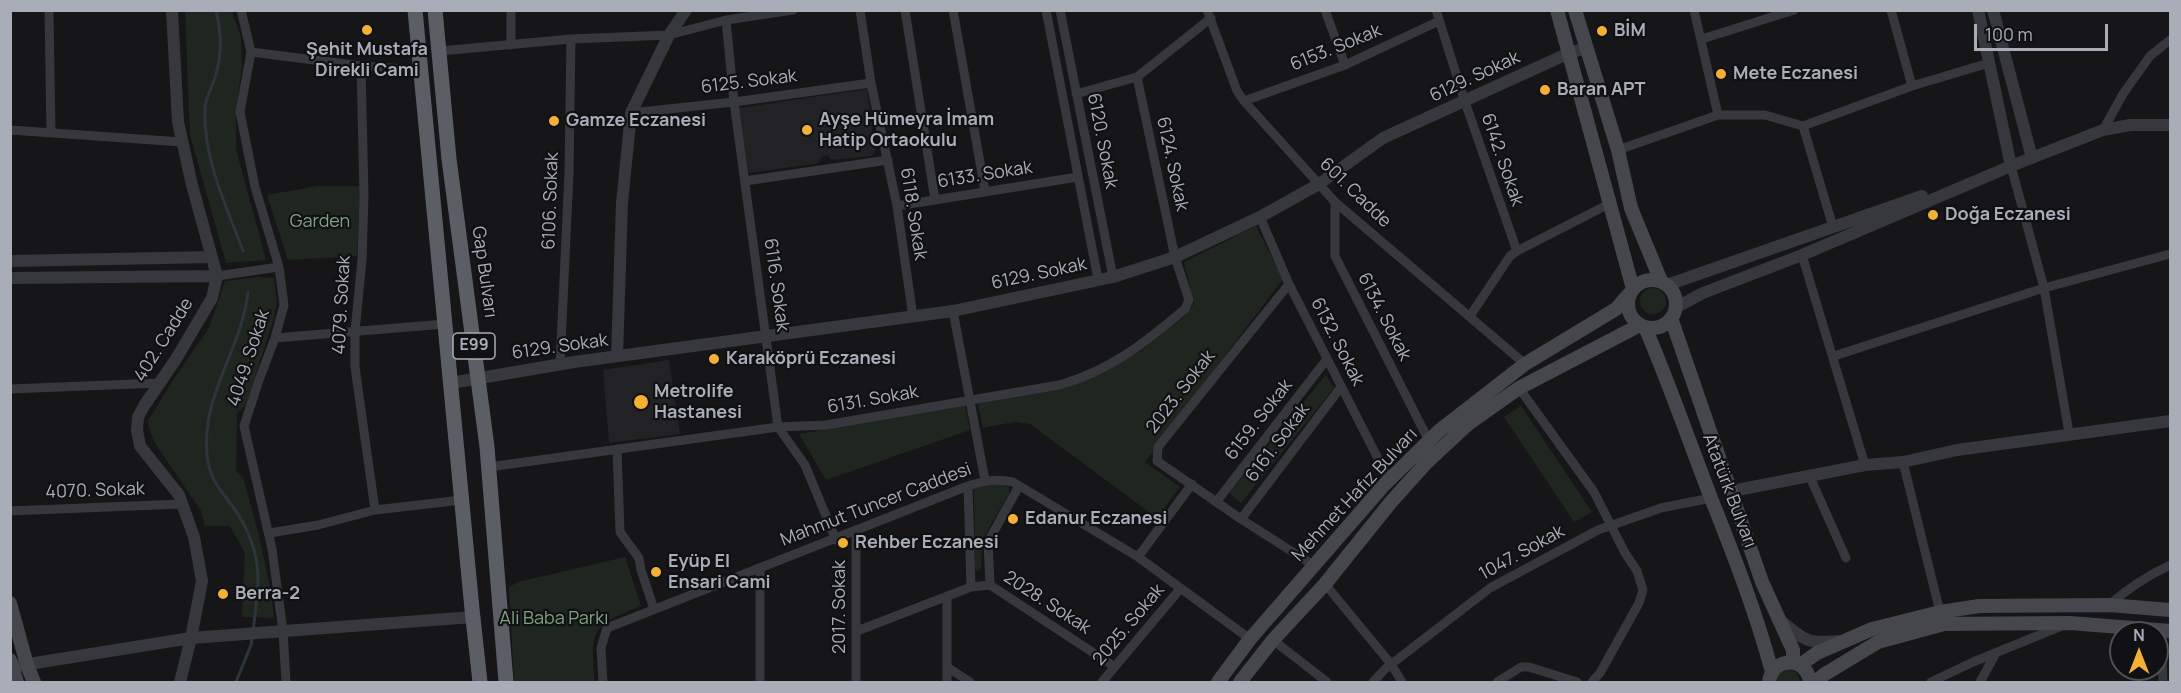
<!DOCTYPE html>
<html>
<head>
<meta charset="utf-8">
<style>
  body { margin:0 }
  #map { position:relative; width:2181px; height:693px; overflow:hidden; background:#161618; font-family:Manrope,sans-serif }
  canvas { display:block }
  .frame { position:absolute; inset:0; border:12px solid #a8adb8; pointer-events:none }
  .north { position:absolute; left:2109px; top:621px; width:60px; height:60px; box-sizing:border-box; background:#111113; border:2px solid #4d4f55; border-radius:50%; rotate:0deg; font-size:16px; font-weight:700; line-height:24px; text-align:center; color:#a8adb8 }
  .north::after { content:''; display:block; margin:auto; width:21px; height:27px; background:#f2b134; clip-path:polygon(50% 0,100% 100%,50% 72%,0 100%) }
  .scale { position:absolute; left:1974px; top:24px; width:134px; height:27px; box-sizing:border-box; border:3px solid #a8adb8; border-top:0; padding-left:8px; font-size:18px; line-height:21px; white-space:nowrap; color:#a8adb8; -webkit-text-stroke:4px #111113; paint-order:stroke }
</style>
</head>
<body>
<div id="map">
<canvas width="2181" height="693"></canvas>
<div class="frame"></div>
<div class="north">N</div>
<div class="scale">100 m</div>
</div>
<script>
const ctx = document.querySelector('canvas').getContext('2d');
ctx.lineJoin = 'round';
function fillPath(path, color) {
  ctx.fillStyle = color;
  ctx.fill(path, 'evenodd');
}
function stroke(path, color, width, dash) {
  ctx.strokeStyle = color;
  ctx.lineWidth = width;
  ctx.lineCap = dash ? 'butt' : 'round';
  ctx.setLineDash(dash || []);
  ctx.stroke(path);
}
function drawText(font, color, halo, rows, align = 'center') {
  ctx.font = font + ' Manrope,sans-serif';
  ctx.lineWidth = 4.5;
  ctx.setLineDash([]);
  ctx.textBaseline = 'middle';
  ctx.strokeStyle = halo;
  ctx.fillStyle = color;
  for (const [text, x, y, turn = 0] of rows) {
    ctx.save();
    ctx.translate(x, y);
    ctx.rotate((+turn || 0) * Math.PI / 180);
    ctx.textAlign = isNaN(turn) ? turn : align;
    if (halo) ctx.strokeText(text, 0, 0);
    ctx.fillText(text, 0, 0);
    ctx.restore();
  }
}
fillPath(new Path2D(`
  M 867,89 L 875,152 L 871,156 L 831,160 L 828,155 L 821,157 L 819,163 L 750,173 L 748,169 L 739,108 Z
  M 669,360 L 680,434 L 609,443 L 603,370 Z`), '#222225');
fillPath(new Path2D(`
  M 185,11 L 232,11 L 241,37 L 242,67 L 236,111 L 236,149 L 266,260 L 226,263 L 190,135 Z
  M 317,186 L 360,186 L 357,256 L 288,260 L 267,195 Z
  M 1256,226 L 1283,279 L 1145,462 L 1180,487 L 1157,518 L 1030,424 L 1014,422 L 983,428 L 978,404 L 1083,381 L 1138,353 L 1185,316 L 1194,303 L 1184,262 Z
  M 259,277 L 274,278 L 277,302 L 273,321 L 246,405 L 237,413 L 236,471 L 243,477 C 256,524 269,570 274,618 L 242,617 L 245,553 L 230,526 L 205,526 L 201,511 L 155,443 L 149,429 L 148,421 L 171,383 L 209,328 L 225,281 Z
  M1640 301a13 13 0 1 1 26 0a13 13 0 1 1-26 0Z
  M 1326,375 L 1334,388 L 1241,503 L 1229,493 Z
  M 965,405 L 970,430 L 826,480 L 799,434 Z
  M 1521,406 L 1592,512 L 1574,522 L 1504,417 Z
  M 998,483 L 1009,487 L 1009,494 L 982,540 L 981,569 L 978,571 L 975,569 L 974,489 Z
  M 625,557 L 641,606 C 589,626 591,630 595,682 L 514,682 L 509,587 L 518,582 Z
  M 1787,669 L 1796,672 L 1801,682 L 1776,682 L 1777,675 Z`), '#1e261f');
stroke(new Path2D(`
  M 216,10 C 221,31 222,54 216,74 C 213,86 205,98 205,109 C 203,159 226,205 243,251
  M 248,292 C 242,349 201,395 207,455 C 210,486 228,496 241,519 C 264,559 259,587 253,630
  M 236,682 L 251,645 L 252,637`), '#2c353c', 3);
stroke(new Path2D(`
  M 49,10 L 51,133
  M 241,10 L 251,52 L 240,112 L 255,187 L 279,267 L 284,305 L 275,338 L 259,380 L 244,426 L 272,549 L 283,631 L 286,682
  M 511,10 L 511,45
  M 860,10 L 871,83 L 897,206 L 913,317
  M 905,10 L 935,200
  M 953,10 L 985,191
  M 1046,10 L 1098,279
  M 1060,10 L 1113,277
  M 1207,10 L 1237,91 L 1244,101 L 1335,202 L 1525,364
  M 1325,10 L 1345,65
  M 1436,10 L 1465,102 L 1517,251
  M 1694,10 L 1718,115
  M 1891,10 L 1912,86
  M 726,20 L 734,102 L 778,427 L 805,465 L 836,540
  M 1702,39 L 1794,10
  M 440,51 L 571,39 L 669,35 L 726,20 L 793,10
  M 251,52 L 361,66 L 421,70
  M 361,66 L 364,195 L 362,260 L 355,331 L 355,367 L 375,510
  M 1076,94 L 1137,77 L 1211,18
  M 1244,101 L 1345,65 L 1439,21
  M 631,113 L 734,102 L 871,83
  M 1803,126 L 1912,86 L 1989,63
  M 10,130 L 182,142
  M 2103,130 L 2123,94 L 2150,56 L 2170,40
  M 1618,150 L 1718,115 L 1765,115 L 1803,126 L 1833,227
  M 2011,166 L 2044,288 L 2069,433
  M 745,181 L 888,160
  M 1335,202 L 1335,256 L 1429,441
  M 897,206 L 1078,177
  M 1260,217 L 1289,284 L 1389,480
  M 1802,255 L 1865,465
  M 217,276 L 279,267
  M 1289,284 L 1158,447 L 1157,461 L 1241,519 L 1313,565
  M 953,311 L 985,480
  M 1470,316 L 1510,256 L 1517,251 L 1609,204
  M 275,338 L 445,324
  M 1834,356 L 2044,288 L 2170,254
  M 560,365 L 569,173 L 571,39
  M 1519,388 L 1594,492 L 1625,553 L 1637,571 L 1643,590 L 1639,603 L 1600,673 L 1592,682
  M 10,389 L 159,383
  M 617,449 L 620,532 L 639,558 L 641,570 L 654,609
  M 1903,462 L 1940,612
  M 489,467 L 778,427 L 826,425 L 1059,385 C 1110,371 1146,342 1185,309 L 1189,300 L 1175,257 L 1137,77
  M 1810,477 L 1846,558
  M 968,486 L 971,587
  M 1217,501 L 1327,359
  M 10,511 L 181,504
  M 1241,519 L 1341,387
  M 270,533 L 318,525 L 375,510 L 462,500
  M 1138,557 L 1192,484
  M 760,569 L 760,682
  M 1325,584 L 1391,664 L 1402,682
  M 990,585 L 988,542 L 1019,486
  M 947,596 L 947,682
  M 2109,605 C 2128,588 2147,576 2170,565
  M 857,631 L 971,587 L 990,585 L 1115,667
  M 2161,631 L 2163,682
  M 1273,640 L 1327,682
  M 947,667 L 970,682
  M 603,682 L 601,648 L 607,628 L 968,486 C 984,481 996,478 1013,482 L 1138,557 L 1250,639
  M 856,682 L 856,532
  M 1102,682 L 1180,589
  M 1373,682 L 1385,669 L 1490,588 L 1598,530 L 1661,508 L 1711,498
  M 1497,682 L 1521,667 L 1529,667 L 1577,682
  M 1931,682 L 1973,662 L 2064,625
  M 1980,682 L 1996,653`), '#37383d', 9);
stroke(new Path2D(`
  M 172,10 L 178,122 L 192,185 L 217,276 L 212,298 L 176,359 L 144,406 L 138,417 L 137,430 L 140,446 L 179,495 L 194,537 L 202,581 L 191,638 L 180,682
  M 1978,10 L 2011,166
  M 1993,10 L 2032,158
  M 10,261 L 212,257
  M 10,278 L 217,276
  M 1667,285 L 1922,196
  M 1675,308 L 1703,293 L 1802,255 L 2011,166 L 2103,130 L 2130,125 L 2170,125
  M 617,356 L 622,203 L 631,113 L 669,35 L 686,10
  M 451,383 L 574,362 L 953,311 L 1113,277 L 1175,257 L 1260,217 L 1319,184 L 1383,138 L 1569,53 L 1586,48
  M 1732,491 L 1865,465 L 1903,462 L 1957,450 L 2170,421
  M 1779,619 C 1805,641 1806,644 1841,641
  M 10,667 L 191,638 L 473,617`), '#37383d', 12);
stroke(new Path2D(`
  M 1557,10 L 1633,289
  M 1575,10 L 1618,150 L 1631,208 L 1661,281
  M1628 304a24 24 0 1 1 48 0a24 24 0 1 1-48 0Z
  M 1671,318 L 1762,582 L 1793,650 L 1793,662
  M 1645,327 C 1669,383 1689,441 1711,498 C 1734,556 1756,612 1772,672
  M 10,603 L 27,665 L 34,682
  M 10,660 L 17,682
  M 1800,665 L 1817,653 L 1872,629 L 1940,612 L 1979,606 L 2109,605 L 2170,610
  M 1218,682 L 1250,639 L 1384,485 L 1440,430 L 1525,364 L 1616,309 L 1629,294
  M 1240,682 L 1273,640 L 1325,584 L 1391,502 L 1427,462 L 1468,424 L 1519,388 L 1640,325
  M 1769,682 C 1772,656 1807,656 1810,682
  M 1815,682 L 1825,674 L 1878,642 L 1944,624 L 2070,623 L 2170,631`), '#45474d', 14);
stroke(new Path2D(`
  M 415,10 L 472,609 L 480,682
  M 435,10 L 449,159 L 487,447 L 506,682`), '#5b5e65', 15);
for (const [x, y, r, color] of [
  [367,30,6,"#f2b134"],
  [1602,31,6,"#f2b134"],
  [1721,74,6,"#f2b134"],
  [1545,90,6,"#f2b134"],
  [554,121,6,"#f2b134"],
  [807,130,6,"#f2b134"],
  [1933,215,6,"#f2b134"],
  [714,359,6,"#f2b134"],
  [641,402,8,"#f2b134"],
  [1013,519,6,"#f2b134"],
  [843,543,6,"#f2b134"],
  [656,572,6,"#f2b134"],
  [223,594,6,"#f2b134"]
]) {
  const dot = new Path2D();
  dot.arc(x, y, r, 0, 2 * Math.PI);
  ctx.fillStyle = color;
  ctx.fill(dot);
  stroke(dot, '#111113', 2);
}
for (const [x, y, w] of [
  [474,346,42]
]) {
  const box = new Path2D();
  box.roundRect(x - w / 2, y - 13, w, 26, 4.5);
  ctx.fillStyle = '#111113';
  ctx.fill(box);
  stroke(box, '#a8adb8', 1.5);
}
drawText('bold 16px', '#a8adb8', null, [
  ["E99",474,346]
]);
drawText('bold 18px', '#a8adb8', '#111113', [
  ["BİM",1614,31],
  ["Şehit Mustafa",367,50,"center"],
  ["Direkli Cami",367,71,"center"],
  ["Mete Eczanesi",1733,74],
  ["Baran APT",1557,90],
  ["Ayşe Hümeyra İmam",819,120],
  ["Hatip Ortaokulu",819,141],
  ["Gamze Eczanesi",566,121],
  ["Doğa Eczanesi",1945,215],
  ["Karaköprü Eczanesi",726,359],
  ["Metrolife",654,392],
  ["Hastanesi",654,413],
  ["Edanur Eczanesi",1025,519],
  ["Rehber Eczanesi",855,543],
  ["Eyüp El",668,562],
  ["Ensari Cami",668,583],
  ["Berra-2",235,594]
], 'left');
drawText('18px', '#a8adb8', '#111113', [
  ["6153. Sokak",1336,48,-22],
  ["6129. Sokak",1475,77,-25],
  ["6125. Sokak",749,82,-7],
  ["6120. Sokak",1102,141,79],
  ["6142. Sokak",1502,160,71],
  ["6124. Sokak",1172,164,78],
  ["6133. Sokak",985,175,-9],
  ["601. Cadde",1355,193,44],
  ["6106. Sokak",551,201,-88],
  ["6118. Sokak",913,214,81],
  ["Gap Bulvarı",484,272,82],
  ["6129. Sokak",1039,274,-12],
  ["6116. Sokak",776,285,82],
  ["4079. Sokak",342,305,-87],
  ["6134. Sokak",1384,317,63],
  ["402. Cadde",164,340,-58],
  ["6132. Sokak",1337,342,63],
  ["6129. Sokak",560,347,-8],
  ["4049. Sokak",249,358,-72],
  ["2023. Sokak",1181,392,-52],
  ["6131. Sokak",873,400,-10],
  ["6159. Sokak",1259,420,-52],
  ["6161. Sokak",1278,443,-53],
  ["4070. Sokak",95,491,-2],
  ["Atatürk Bulvarı",1729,491,69],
  ["Mehmet Hafız Bulvarı",1355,495,-47],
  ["Mahmut Tuncer Caddesi",876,505,-21],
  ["1047. Sokak",1522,553,-29],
  ["2028. Sokak",1047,603,33],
  ["2017. Sokak",840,607,-90],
  ["2025. Sokak",1129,625,-50]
]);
drawText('18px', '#7fa381', '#111113', [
  ["Garden",320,222],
  ["Ali Baba Parkı",554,619]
]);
</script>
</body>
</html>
